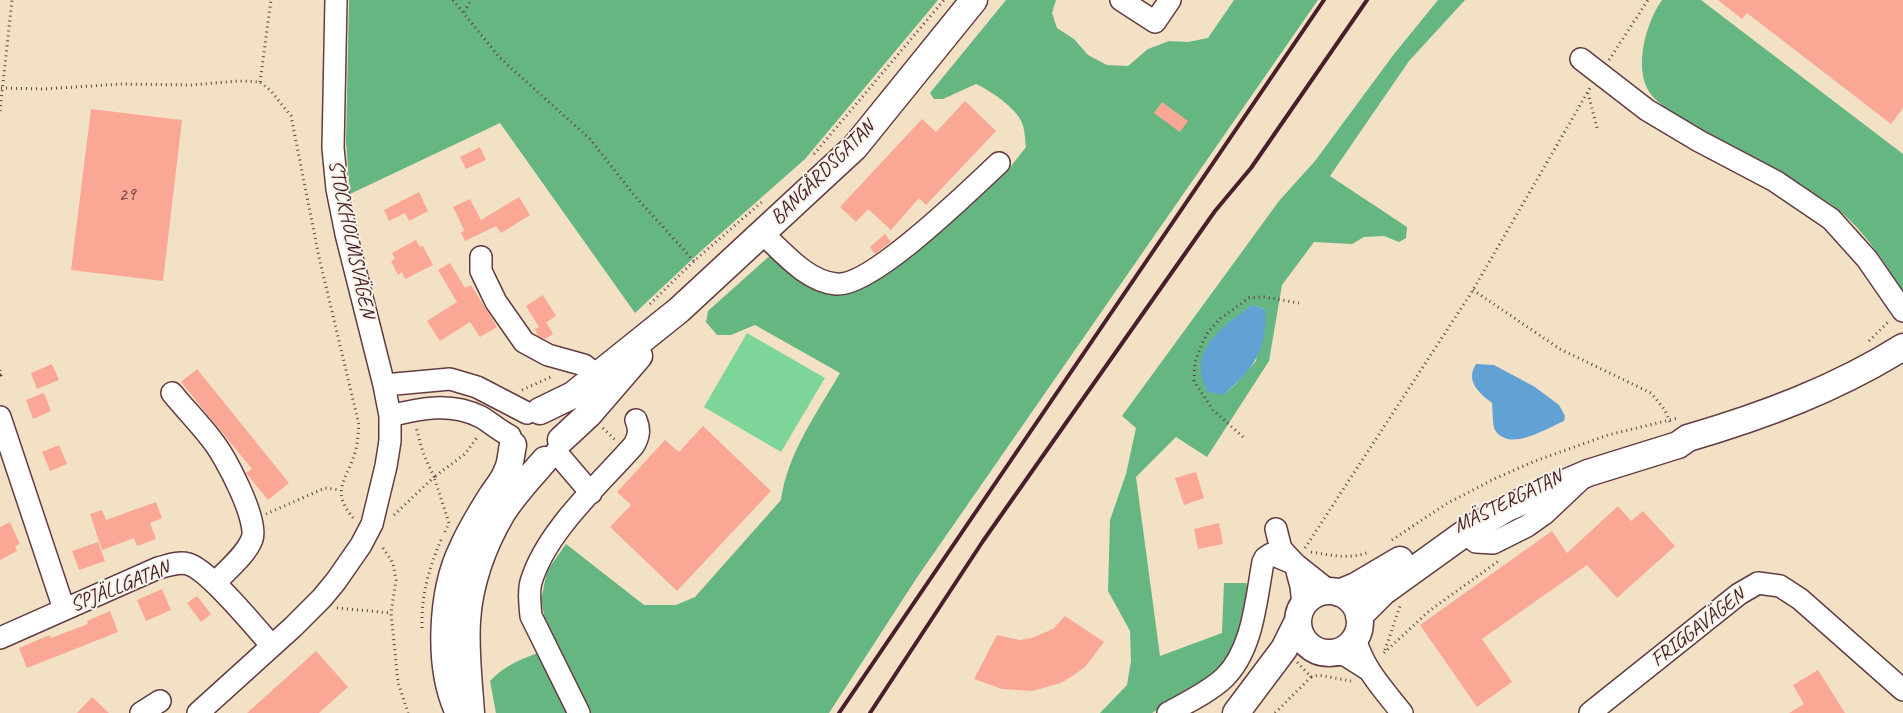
<!DOCTYPE html>
<html>
<head>
<meta charset="utf-8">
<style>
  body { margin:0 }
  canvas { display:block; background:#f3e1c6 }
</style>
</head>
<body>
<canvas width="1903" height="713"></canvas>
<script>
const ctx = document.querySelector('canvas').getContext('2d');
ctx.lineJoin = 'round';
function fillPath(path, color) {
  ctx.fillStyle = color;
  ctx.fill(path, 'evenodd');
}
function stroke(path, color, width, dash) {
  ctx.strokeStyle = color;
  ctx.lineWidth = width;
  ctx.lineCap = dash ? 'butt' : 'round';
  ctx.setLineDash(dash || []);
  ctx.stroke(path);
}
function drawText(font, color, halo, rows, align = 'center') {
  ctx.font = font + ' Caveat,sans-serif';
  ctx.lineWidth = 4;
  ctx.setLineDash([]);
  ctx.textBaseline = 'middle';
  ctx.strokeStyle = halo;
  ctx.fillStyle = color;
  for (const [text, x, y, turn = 0] of rows) {
    ctx.save();
    ctx.translate(x, y);
    ctx.rotate((+turn || 0) * Math.PI / 180);
    ctx.textAlign = isNaN(turn) ? turn : align;
    if (halo) ctx.strokeText(text, 0, 0);
    ctx.fillText(text, 0, 0);
    ctx.restore();
  }
}
fillPath(new Path2D(`
  M 747,333 L 825,378 L 781,452 L 704,407 Z`), '#7ed59a');
fillPath(new Path2D(`
  M 349,0 L 938,0 L 805,159 L 702,250 L 635,313 L 500,123 L 350,194 L 346,142 Z
  M 1006,0 L 1056,0 L 1052,13 L 1057,28 L 1074,39 L 1088,55 L 1107,65 L 1128,66 L 1148,49 L 1169,41 L 1188,42 L 1208,38 L 1234,0 L 1318,0 L 918,576 L 829,713 L 590,713 L 545,619 L 541,600 L 547,571 L 566,544 L 644,605 L 676,605 L 695,597 L 781,500 C 787,454 817,413 840,373 L 755,325 L 731,335 L 717,335 L 706,322 L 708,311 L 775,251 L 837,289 L 859,289 L 880,279 L 906,260 L 948,219 L 1008,170 L 1026,147 C 1025,140 1025,130 1022,123 C 1017,109 990,90 976,84 L 943,99 L 934,99 L 930,93 Z
  M 1438,0 L 1465,0 L 1409,61 L 1330,176 L 1407,227 L 1406,238 L 1399,242 L 1384,236 L 1364,237 L 1352,244 L 1314,242 L 1282,285 L 1269,361 L 1207,457 L 1176,437 L 1136,477 L 1160,656 L 1222,633 L 1224,583 L 1246,583 L 1250,594 L 1235,651 L 1218,674 L 1152,713 L 1100,713 L 1127,685 L 1131,661 L 1130,631 L 1108,591 L 1110,520 L 1126,474 L 1136,428 L 1122,416 L 1279,201 L 1315,161 L 1394,54 ZM 1252,305 L 1265,309 L 1256,361 L 1236,384 L 1223,395 L 1231,321 Z
  M 1662,0 L 1701,0 L 1903,154 L 1903,292 C 1884,262 1865,231 1837,209 C 1827,200 1813,194 1802,187 C 1764,164 1724,144 1686,120 C 1674,112 1659,106 1650,93 C 1633,69 1646,22 1662,0 Z
  M 541,652 L 570,713 L 496,713 L 490,681 C 505,665 521,659 541,652 Z`), '#66b682');
fillPath(new Path2D(`
  M 1252,305 L 1265,309 C 1268,350 1253,370 1223,395 L 1207,392 C 1205,386 1202,379 1201,373 C 1197,342 1231,321 1252,305 Z
  M 1476,364 L 1494,365 L 1535,387 L 1559,405 L 1565,416 L 1564,421 C 1547,428 1509,453 1495,430 C 1492,424 1493,411 1492,403 C 1479,393 1465,381 1476,364 Z`), '#62a1d4');
fillPath(new Path2D(`
  M 1718,0 L 1903,0 L 1903,108 L 1891,124 L 1747,13 L 1742,19 Z
  M 965,101 L 996,131 L 926,205 L 919,198 L 891,230 L 868,209 L 856,222 L 840,207 L 922,119 L 936,132 Z
  M 1162,102 L 1188,121 L 1180,132 L 1154,113 Z
  M 91,109 L 182,120 L 163,281 L 71,270 Z
  M 480,147 L 486,160 L 466,169 L 460,157 Z
  M 419,192 L 428,211 L 409,221 L 405,213 L 389,221 L 384,210 Z
  M 519,197 L 530,215 L 501,233 L 496,226 L 465,241 L 461,233 L 464,230 L 453,207 L 470,199 L 481,220 Z
  M 885,234 L 891,242 L 875,254 L 870,247 Z
  M 416,240 L 420,247 L 423,246 L 433,265 L 405,279 L 402,272 L 398,275 L 391,261 L 395,259 L 392,253 Z
  M 450,263 L 465,288 L 471,285 L 497,327 L 480,337 L 470,322 L 440,341 L 427,321 L 457,302 L 438,270 Z
  M 543,295 L 556,316 L 545,323 L 546,322 L 553,334 L 545,339 L 538,336 L 535,329 L 539,327 L 526,306 Z
  M 52,364 L 59,380 L 37,389 L 31,373 Z
  M 197,369 L 289,483 L 268,500 L 246,473 L 252,469 L 181,382 Z
  M 44,393 L 51,411 L 33,419 L 26,400 Z
  M 703,426 L 771,491 L 677,591 L 610,527 L 631,505 L 617,492 L 665,440 L 679,452 Z
  M 59,445 L 67,464 L 50,471 L 42,452 Z
  M 1196,472 L 1204,498 L 1184,505 L 1175,478 Z
  M 156,502 L 162,518 L 150,523 L 156,539 L 137,546 L 134,538 L 102,550 L 90,514 L 102,510 L 106,520 Z
  M 1618,506 L 1631,521 L 1643,511 L 1675,546 L 1617,598 L 1587,565 L 1482,639 L 1512,682 L 1477,707 L 1420,625 L 1552,531 L 1567,553 Z
  M 10,522 L 20,544 L 15,546 L 17,551 L 0,560 L 0,527 Z
  M 1219,523 L 1223,544 L 1198,549 L 1194,529 Z
  M 98,542 L 105,561 L 79,570 L 72,551 Z
  M 162,589 L 171,610 L 146,621 L 137,600 Z
  M 197,596 L 211,614 L 201,622 L 187,603 Z
  M 110,611 L 118,632 L 27,668 L 19,648 L 50,635 L 51,638 L 88,624 L 87,621 Z
  M 1065,616 L 1104,642 L 1086,666 L 1074,675 L 1061,683 L 1032,691 L 1002,689 L 974,679 L 997,635 L 1020,640 L 1032,638 L 1053,629 Z
  M 316,651 L 348,687 L 319,713 L 247,713 Z
  M 1818,670 L 1845,713 L 1789,713 L 1804,704 L 1793,685 Z
  M 92,697 L 109,713 L 77,713 Z`), '#fba795');
const minor = new Path2D(`
  M 1121,0 L 1155,22 L 1170,0
  M 1581,59 L 1647,110 L 1699,141 L 1775,181 L 1831,219 L 1867,259 L 1903,311
  M 762,233 C 783,252 806,281 836,284 C 871,288 971,189 999,163
  M 481,257 L 481,271 L 496,302 L 524,342 L 548,355 L 584,365 L 597,375
  M 384,385 L 450,379 L 477,387 L 527,413
  M 172,393 C 185,409 200,424 212,440 C 225,456 259,520 252,539 C 246,555 227,570 215,583
  M 390,416 C 421,408 451,402 481,417 C 491,423 500,431 510,436
  M 0,417 L 64,609
  M 556,452 L 591,493
  M 1276,529 L 1281,549 L 1295,564 L 1329,591
  M 1465,533 L 1476,542 L 1493,543 L 1527,526 L 1544,514 L 1580,480
  M 1295,564 L 1301,586 L 1303,605
  M 0,638 L 158,568 C 167,566 178,561 188,564 C 208,569 256,628 272,646
  M 1355,638 C 1363,668 1383,689 1402,713
  M 1330,653 L 1345,655 L 1367,669
  M 141,713 L 160,701
  M 198,713 L 293,627 L 322,598 L 336,581 L 361,545 L 372,524 L 386,466 L 390,441 L 390,416 L 384,385 L 346,234 L 337,189 L 333,148 L 336,0
  M 579,713 L 531,616 C 530,605 528,593 531,582 C 546,531 600,484 634,445 C 639,436 640,430 636,420
  M 1168,713 C 1186,703 1209,692 1224,678 C 1253,650 1256,600 1263,562 L 1265,558 L 1271,554 L 1295,564
  M 1590,713 L 1739,594 L 1758,583 L 1780,586 L 1800,599 L 1903,690`);
const major = new Path2D(`
  M 540,411 L 573,395 L 679,310 L 855,147 L 974,0
  M 561,440 L 589,414 L 639,356
  M1298 622a31 31 0 1 1 62 0a31 31 0 1 1-62 0Z
  M 1339,593 L 1356,586 L 1400,560
  M 1359,616 L 1383,592 L 1465,533 L 1507,508 L 1588,473 L 1678,445 L 1688,438 C 1763,416 1836,389 1903,347
  M 459,713 C 437,668 441,591 463,547 C 471,529 481,513 491,497 C 496,489 504,480 507,471 C 511,464 511,453 513,445
  M 471,713 C 469,683 465,651 467,621 C 469,584 483,545 502,513 C 514,494 530,477 545,460
  M 1236,713 L 1284,649 L 1298,621`);
stroke(minor, '#633c42', 24);
stroke(major, '#633c42', 29);
stroke(new Path2D(`
  M 453,0 L 500,58 L 590,139 L 634,195 L 694,261
  M 464,12 L 471,0
  M 1609,60 L 1648,0
  M 260,82 L 271,0
  M 1,88 L 43,89 L 122,84 L 191,85 L 239,81 L 260,82 L 271,91 L 291,116 L 319,257 L 359,425 C 358,433 358,441 356,449 C 348,480 328,490 355,520
  M 1588,93 L 1597,128
  M 0,111 L 12,0
  M 814,154 L 944,0
  M 1473,290 L 1560,349 L 1651,393 L 1665,410 L 1670,422
  M 650,304 L 694,261 L 763,201
  M 1869,341 L 1889,321
  M 0,370 L 1,375 L 0,375
  M 522,390 L 553,376
  M 603,428 L 616,441
  M 1243,437 L 1213,410 L 1194,381 L 1195,362 L 1202,344 L 1208,332 L 1221,318 L 1249,298 L 1264,297 L 1299,303
  M 266,514 L 325,488 L 340,490
  M 394,515 L 434,477 L 423,453 L 416,427
  M 445,532 L 449,523 L 434,477 L 465,454 L 478,436
  M 1392,540 L 1446,504 L 1496,478 L 1535,461 L 1608,435 L 1678,418
  M 383,548 L 393,563 L 396,580 L 391,613 L 398,682 L 408,713
  M 1305,548 L 1473,290 L 1590,88
  M 1311,552 C 1331,555 1349,560 1369,552
  M 337,608 L 391,613
  M 422,628 C 421,595 429,567 442,538
  M 1385,650 L 1400,606
  M 1384,653 L 1429,611 L 1500,560
  M 1311,677 L 1318,675 L 1351,681
  M 1275,713 L 1311,677 L 1297,662`), '#633c42', 3, [1, 4]);
stroke(minor, '#fff', 21);
stroke(major, '#fff', 26);
stroke(new Path2D(`
  M 839,713 L 1324,0
  M 870,713 L 983,541 L 1215,211 L 1251,168 L 1367,0`), '#4a1f2b', 4);
drawText('19px', '#764146', null, [
  ["29",127,195]
]);
drawText('21px', '#4a1f2b', '#f7f3e8', [
  ["BANGÅRDSGATAN",823,173,-45],
  ["STOCKHOLMSVÄGEN",351,239,78],
  ["MÄSTERGATAN",1508,502,-26],
  ["SPJÄLLGATAN",120,587,-22],
  ["FRIGGAVÄGEN",1698,628,-38]
]);
</script>
</body>
</html>
